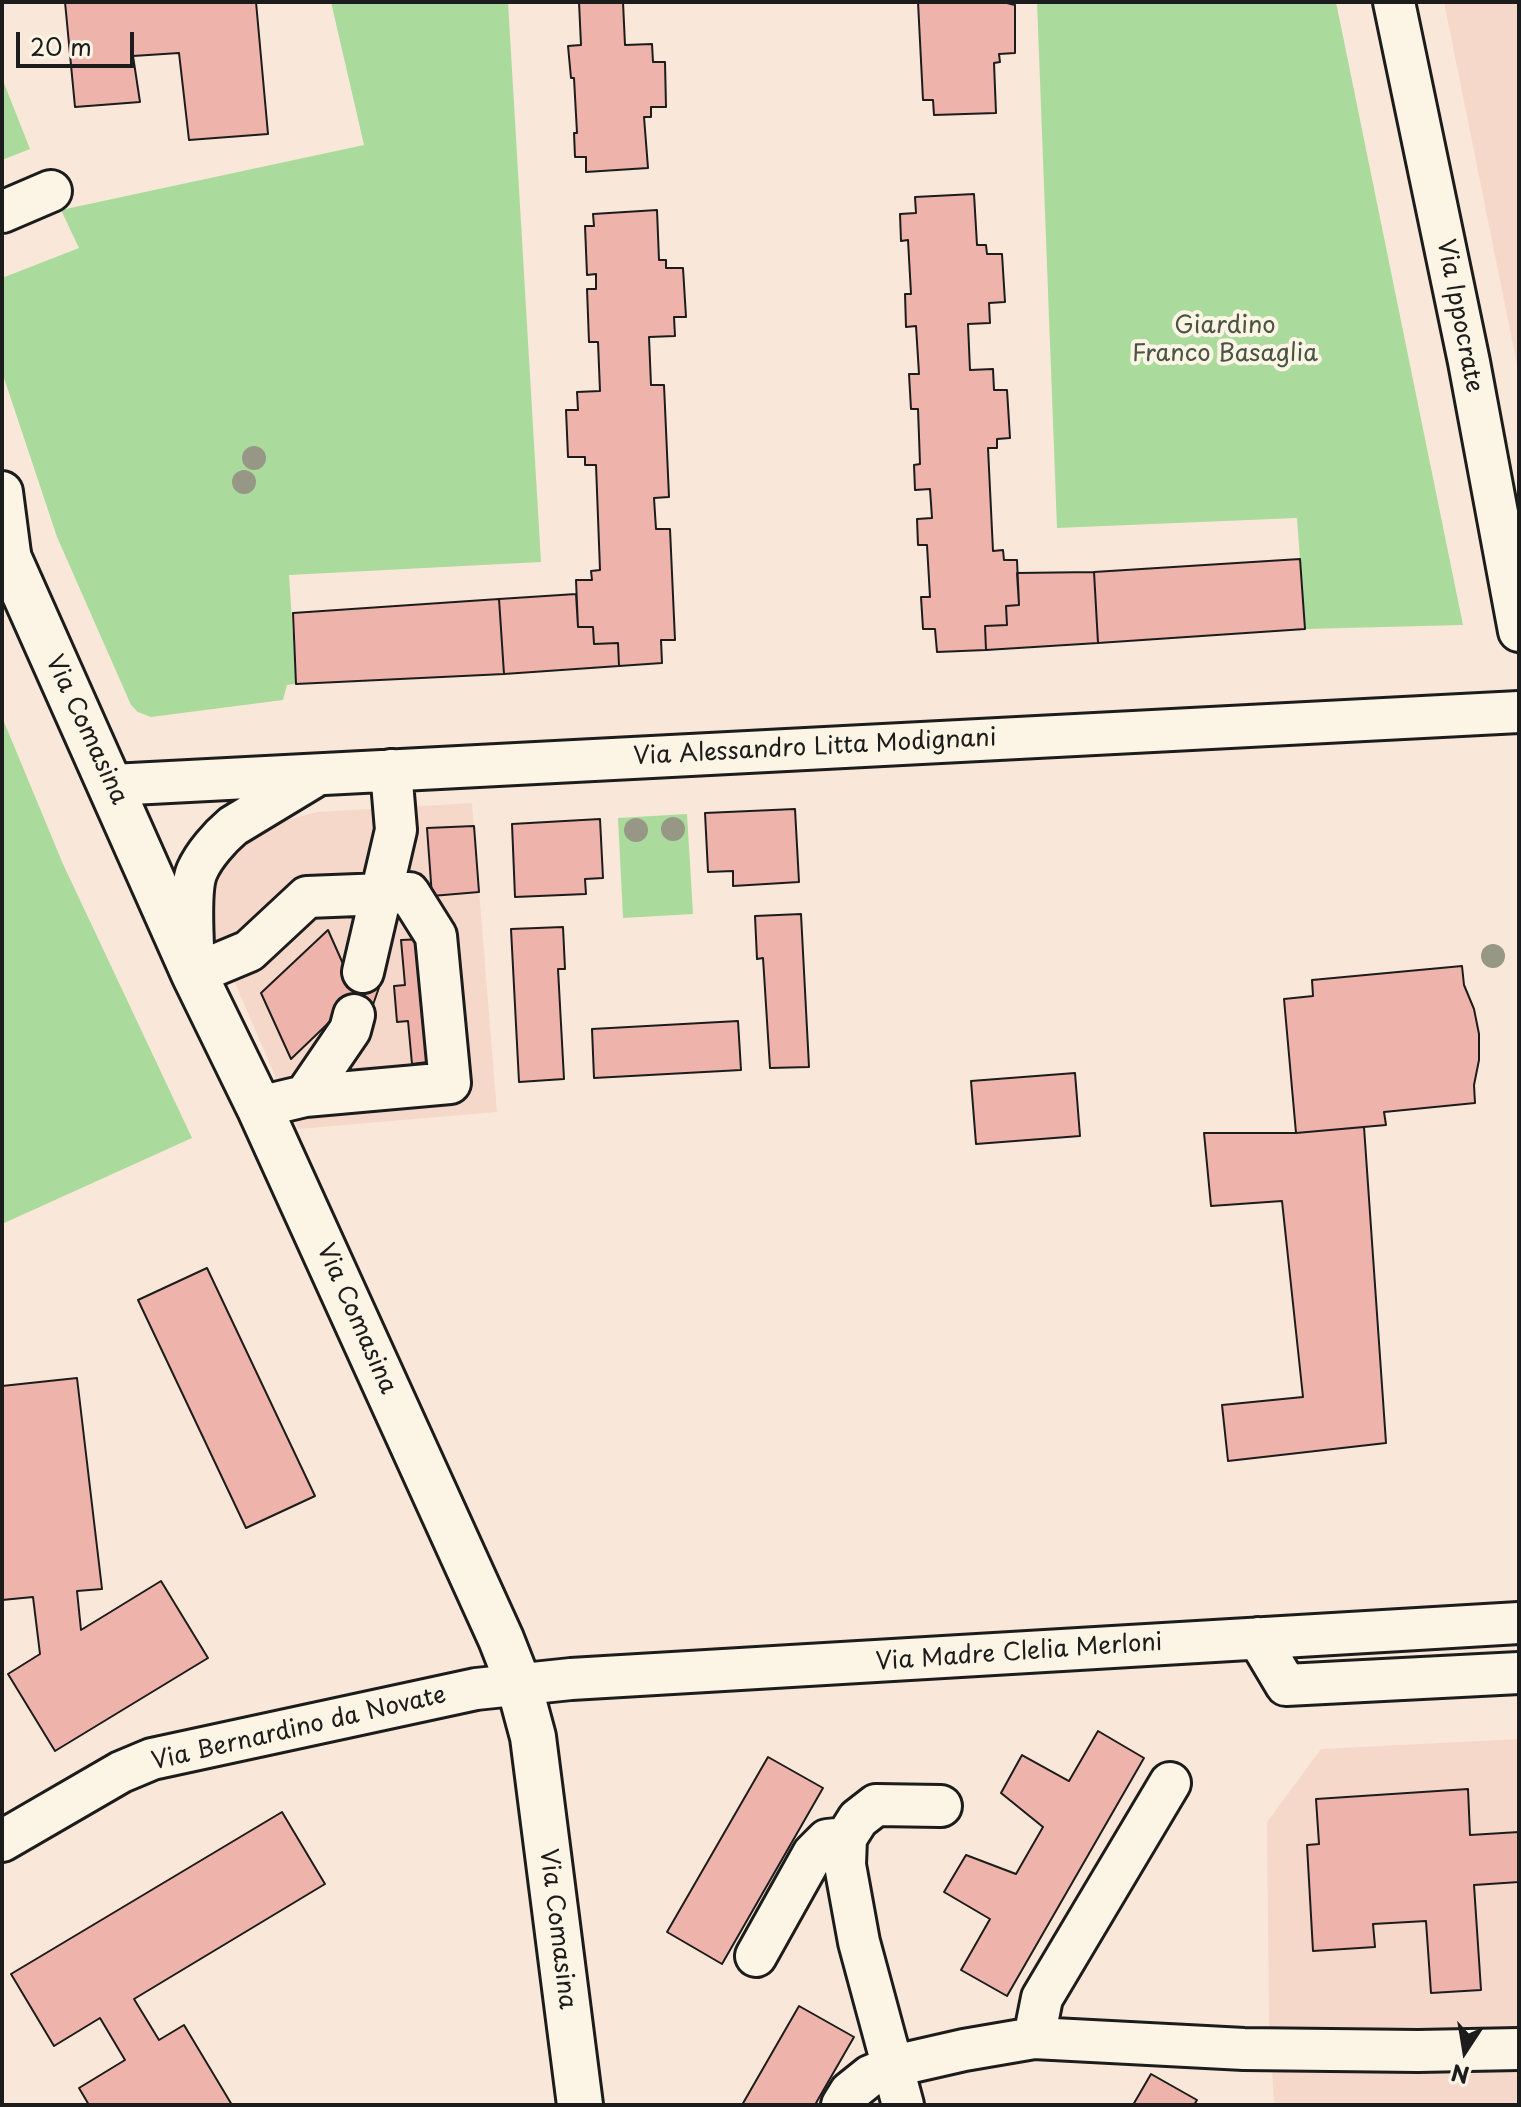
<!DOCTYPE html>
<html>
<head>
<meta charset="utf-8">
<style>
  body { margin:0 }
  #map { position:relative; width:1521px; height:2107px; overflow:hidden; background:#f9e8d9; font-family:"Playpen Sans",sans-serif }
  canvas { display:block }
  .frame { position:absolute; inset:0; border:4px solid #1c1c1c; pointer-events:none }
  .north { position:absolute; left:1425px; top:2011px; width:80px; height:80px; -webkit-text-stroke:6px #fcf5e5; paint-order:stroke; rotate:192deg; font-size:22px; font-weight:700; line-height:32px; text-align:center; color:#1c1c1c }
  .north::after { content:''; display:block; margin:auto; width:28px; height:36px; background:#1c1c1c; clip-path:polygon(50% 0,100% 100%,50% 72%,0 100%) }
  .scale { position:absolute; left:16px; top:32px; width:118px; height:36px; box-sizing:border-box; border:4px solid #1c1c1c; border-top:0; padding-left:10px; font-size:24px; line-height:28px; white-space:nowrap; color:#1c1c1c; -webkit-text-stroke:6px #fcf5e5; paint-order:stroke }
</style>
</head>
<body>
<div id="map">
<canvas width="1521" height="2107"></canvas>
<div class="frame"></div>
<div class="north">N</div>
<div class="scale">20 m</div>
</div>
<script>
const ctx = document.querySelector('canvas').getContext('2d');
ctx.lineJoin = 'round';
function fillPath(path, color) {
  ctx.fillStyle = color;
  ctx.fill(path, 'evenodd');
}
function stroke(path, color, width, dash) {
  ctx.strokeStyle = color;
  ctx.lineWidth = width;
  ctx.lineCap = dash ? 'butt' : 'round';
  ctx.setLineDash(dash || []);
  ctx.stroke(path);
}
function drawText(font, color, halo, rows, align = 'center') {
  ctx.font = font + ' "Playpen Sans",sans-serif';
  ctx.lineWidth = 8;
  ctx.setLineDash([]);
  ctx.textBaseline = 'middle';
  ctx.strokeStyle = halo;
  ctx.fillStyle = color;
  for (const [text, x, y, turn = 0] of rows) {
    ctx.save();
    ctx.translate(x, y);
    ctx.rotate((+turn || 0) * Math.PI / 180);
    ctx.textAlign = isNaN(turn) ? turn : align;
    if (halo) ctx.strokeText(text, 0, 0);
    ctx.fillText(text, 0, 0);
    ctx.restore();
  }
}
fillPath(new Path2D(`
  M 1444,2 L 1519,2 L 1519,374 L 1513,345 Z
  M 472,803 L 497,1112 L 298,1129 L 212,930 L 208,889 L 217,867 L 269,825 L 317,812 Z
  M 1519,1739 L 1519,2028 L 1420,2034 L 1269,2029 L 1267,1822 L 1321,1749 Z
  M 1519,2064 L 1519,2105 L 1274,2105 L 1272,2069 Z`), '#f6d8cb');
fillPath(new Path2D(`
  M 331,2 L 508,2 L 541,562 L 289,575 L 296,684 L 287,685 L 283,700 L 151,717 L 138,712 L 131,705 L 57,537 L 2,372 L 2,278 L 79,248 L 61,210 L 364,145 Z
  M 1037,2 L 1336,2 L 1463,625 L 1305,629 L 1297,518 L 1057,528 Z
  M 2,78 L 30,149 L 2,160 Z
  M 2,717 L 63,864 L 192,1138 L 2,1224 Z
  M 687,814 L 693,914 L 623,918 L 618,818 Z`), '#abdb9c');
const building = new Path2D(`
  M 65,2 L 256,2 L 268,134 L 189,140 L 179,53 L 133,56 L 140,102 L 75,107 Z
  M 579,2 L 623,2 L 625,45 L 652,44 L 653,62 L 665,62 L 666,107 L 651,107 L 651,117 L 644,117 L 648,168 L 586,172 L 586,157 L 575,157 L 574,133 L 577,133 L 574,78 L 571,78 L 568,46 L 581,45 Z
  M 918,2 L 1003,2 L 1015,5 L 1015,53 L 999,54 L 1000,62 L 994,63 L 996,113 L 934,115 L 933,100 L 923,100 Z
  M 974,194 L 977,245 L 986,245 L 987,254 L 1002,254 L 1005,302 L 989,303 L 990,323 L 968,324 L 970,370 L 993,369 L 994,390 L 1007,390 L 1010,438 L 997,439 L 997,448 L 988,448 L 993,551 L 1003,550 L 1004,560 L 1017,560 L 1019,605 L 1006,606 L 1007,625 L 985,626 L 986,650 L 937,652 L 935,629 L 923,629 L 921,597 L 930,597 L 927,545 L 918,545 L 917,519 L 932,518 L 930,489 L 915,490 L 914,465 L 920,464 L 918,409 L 911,409 L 909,374 L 919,374 L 916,326 L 906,327 L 905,294 L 911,294 L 908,240 L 901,241 L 900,214 L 916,213 L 915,197 Z
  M 657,210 L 659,260 L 666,260 L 666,268 L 683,268 L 686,317 L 674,317 L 675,336 L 649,337 L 651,385 L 664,385 L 669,497 L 654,498 L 656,529 L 670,529 L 675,640 L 661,640 L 662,663 L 619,666 L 618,643 L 594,644 L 593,627 L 578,627 L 576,580 L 592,580 L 591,571 L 600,570 L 596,465 L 585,465 L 585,457 L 568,457 L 566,410 L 578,410 L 577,392 L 600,391 L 598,342 L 589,342 L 587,289 L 596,289 L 596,274 L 587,275 L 585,226 L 594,226 L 593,214 Z
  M 1300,559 L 1305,629 L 1098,643 L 1094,572 Z
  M 1094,572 L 1098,643 L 986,650 L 985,626 L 1007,625 L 1006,606 L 1019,605 L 1017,573 Z
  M 576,594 L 578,627 L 593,627 L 594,644 L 618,643 L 619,666 L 504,674 L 499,599 Z
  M 499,599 L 504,674 L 296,684 L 293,613 Z
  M 795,809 L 799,882 L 733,886 L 733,871 L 708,872 L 705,813 Z
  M 600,819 L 603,878 L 585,879 L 586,894 L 515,897 L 512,824 Z
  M 474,826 L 479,892 L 432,896 L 427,828 Z
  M 801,914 L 809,1067 L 770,1068 L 763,958 L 757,959 L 755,916 Z
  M 563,927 L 565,969 L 558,969 L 564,1079 L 519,1082 L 511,929 Z
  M 328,930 L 344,966 L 382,979 L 368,1019 L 342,1010 L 291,1059 L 261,993 Z
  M 424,939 L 435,1061 L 412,1064 L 408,1021 L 397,1022 L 394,986 L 405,985 L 401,940 Z
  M 1462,966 L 1464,985 L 1474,1009 L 1479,1034 L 1479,1060 L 1474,1085 L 1475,1103 L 1384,1112 L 1386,1125 L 1296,1133 L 1284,999 L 1313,996 L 1312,980 Z
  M 738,1021 L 741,1070 L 594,1078 L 592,1029 Z
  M 1075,1073 L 1080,1136 L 976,1144 L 971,1081 Z
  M 1364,1127 L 1386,1443 L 1228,1461 L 1222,1405 L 1303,1397 L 1282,1201 L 1211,1206 L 1204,1133 L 1296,1133 Z
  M 207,1268 L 315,1496 L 246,1528 L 138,1300 Z
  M 77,1378 L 102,1589 L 77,1591 L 81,1630 L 161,1581 L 208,1658 L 55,1751 L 8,1674 L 40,1654 L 33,1597 L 2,1600 L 2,1386 Z
  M 1098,1731 L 1144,1758 L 1007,1996 L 961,1970 L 990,1919 L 944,1892 L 966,1855 L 1016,1874 L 1043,1827 L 1001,1793 L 1022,1755 L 1069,1781 Z
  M 768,1757 L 823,1788 L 722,1964 L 667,1932 Z
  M 1468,1789 L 1470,1835 L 1519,1832 L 1519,1882 L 1474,1885 L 1481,1990 L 1431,1993 L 1426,1921 L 1373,1924 L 1375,1947 L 1313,1951 L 1307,1845 L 1319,1844 L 1316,1799 Z
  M 282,1812 L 325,1884 L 134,1999 L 159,2040 L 184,2025 L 232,2105 L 89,2105 L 79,2088 L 125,2060 L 100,2018 L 54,2046 L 11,1974 Z
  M 799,2006 L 854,2037 L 820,2096 L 815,2105 L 742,2105 Z
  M 1151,2074 L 1197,2100 L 1194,2105 L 1133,2105 Z`);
fillPath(building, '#eeb3ab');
stroke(building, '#1c1c1c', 2);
const minor = new Path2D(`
  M 1394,2 L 1469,362 L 1519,631
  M 2,212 L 51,191
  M 2,492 L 12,569
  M 112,785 L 1519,712
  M 363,972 L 396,830 L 391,770
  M 305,1096 L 350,1030 L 354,1015
  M 259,1107 L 305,1096 L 450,1083 L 436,936 L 409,893 L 307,897 L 249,951 L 194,974 C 194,949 188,892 197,871 C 204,855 220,837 233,826 L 314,777
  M 1258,1638 L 1286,1685 L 1519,1673
  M 2,1841 L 121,1772 L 152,1759 L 476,1689 L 571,1679 L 1519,1623
  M 756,1956 L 813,1854 L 827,1840 L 846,1838
  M 1034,2038 L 1042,1998 L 1170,1783
  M 842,2105 L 850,2092 L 870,2076 L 894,2066 L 964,2050 L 1034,2038 L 1244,2049 L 1418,2051 L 1519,2049
  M 903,2105 L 859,1942 L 845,1865 L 846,1838 L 858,1819 L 876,1805 L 941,1806`);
const major = new Path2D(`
  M 2,543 L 194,974 L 259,1107 L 501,1639 L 519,1685 L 533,1737 L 580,2105`);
stroke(minor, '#1c1c1c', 46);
stroke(major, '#1c1c1c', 50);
stroke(minor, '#fcf5e5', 40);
stroke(major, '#fcf5e5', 44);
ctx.fillStyle = '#979786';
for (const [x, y] of [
  [254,458],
  [244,482],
  [673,829],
  [636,830],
  [1493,956]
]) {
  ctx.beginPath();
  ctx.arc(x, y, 12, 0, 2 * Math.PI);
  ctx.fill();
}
drawText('24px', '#1c1c1c', '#fcf5e5', [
  ["Via Ippocrate",1459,316,79],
  ["Via Comasina",86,730,65],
  ["Via Alessandro Litta Modignani",815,748,-3],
  ["Via Comasina",356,1319,66],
  ["Via Madre Clelia Merloni",1019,1653,-4],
  ["Via Bernardino da Novate",299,1729,-13],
  ["Via Comasina",557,1929,83]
]);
drawText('24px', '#475542', '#fcf5e5', [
  ["Giardino",1225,326],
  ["Franco Basaglia",1225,354]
]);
</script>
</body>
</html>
